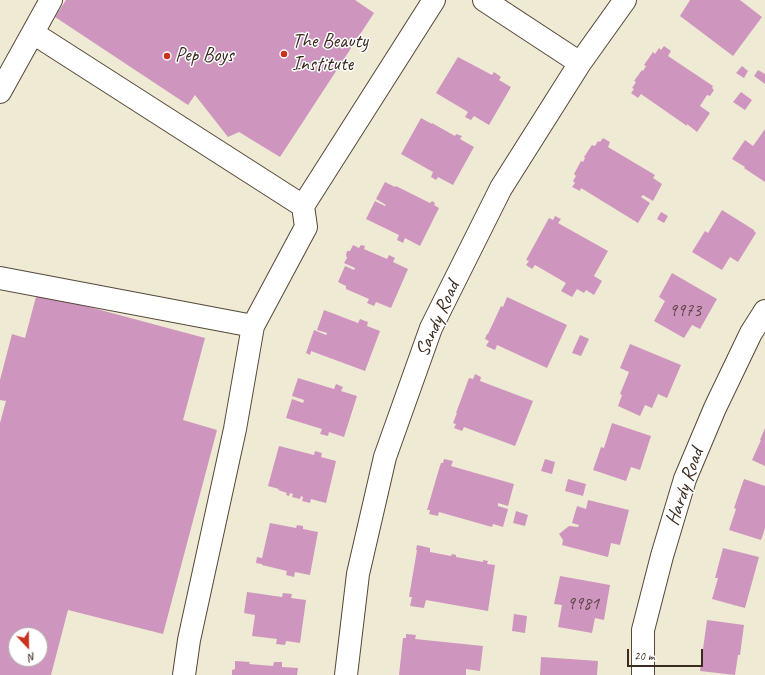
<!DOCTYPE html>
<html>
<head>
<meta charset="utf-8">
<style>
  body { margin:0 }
  #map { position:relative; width:765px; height:675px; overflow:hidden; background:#efead3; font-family:Caveat,sans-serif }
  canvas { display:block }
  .north { position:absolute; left:8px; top:627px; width:40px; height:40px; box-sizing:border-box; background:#fff; border:1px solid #b1aaa5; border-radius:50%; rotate:158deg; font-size:11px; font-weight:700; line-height:16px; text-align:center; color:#3b2a1e }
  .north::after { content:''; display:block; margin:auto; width:14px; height:18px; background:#c8321e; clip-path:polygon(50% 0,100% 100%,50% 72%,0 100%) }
  .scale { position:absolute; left:627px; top:649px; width:76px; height:18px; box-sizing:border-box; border:2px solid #3b2a1e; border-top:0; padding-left:5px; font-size:12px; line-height:14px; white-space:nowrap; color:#3b2a1e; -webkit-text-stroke:3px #fff; paint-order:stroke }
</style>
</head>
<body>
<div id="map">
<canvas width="765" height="675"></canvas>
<div class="north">N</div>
<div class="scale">20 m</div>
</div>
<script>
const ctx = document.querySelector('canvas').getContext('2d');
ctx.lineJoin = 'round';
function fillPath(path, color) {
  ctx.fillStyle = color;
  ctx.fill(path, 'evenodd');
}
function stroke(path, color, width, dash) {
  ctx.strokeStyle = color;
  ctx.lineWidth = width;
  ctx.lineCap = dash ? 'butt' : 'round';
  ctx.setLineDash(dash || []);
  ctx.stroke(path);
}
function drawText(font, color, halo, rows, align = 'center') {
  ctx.font = font + ' Caveat,sans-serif';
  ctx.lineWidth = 3;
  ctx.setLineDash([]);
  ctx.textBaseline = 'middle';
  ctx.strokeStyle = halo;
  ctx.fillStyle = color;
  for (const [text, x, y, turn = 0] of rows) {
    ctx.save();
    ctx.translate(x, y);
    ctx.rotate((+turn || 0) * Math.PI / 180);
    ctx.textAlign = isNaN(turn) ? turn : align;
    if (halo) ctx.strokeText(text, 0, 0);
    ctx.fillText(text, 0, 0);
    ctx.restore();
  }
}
fillPath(new Path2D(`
  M 66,0 L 355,0 L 374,13 L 280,157 L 239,132 L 228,137 L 195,95 L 188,105 L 55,17 Z
  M 690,0 L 740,0 L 762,17 L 733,56 L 680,16 Z
  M 664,46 L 671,51 L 668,56 L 713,86 L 712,88 L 714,90 L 710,96 L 707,95 L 700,106 L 710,113 L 697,132 L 687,124 L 687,126 L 641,94 L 638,98 L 631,93 L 634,89 L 632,88 L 636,82 L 634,81 L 642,70 L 643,71 L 646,66 L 644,65 L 653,52 L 655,54 L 659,48 L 661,50 Z
  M 458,57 L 492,75 L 494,72 L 501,77 L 499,80 L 511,87 L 489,125 L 474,116 L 471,120 L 465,117 L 468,112 L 436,93 Z
  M 742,66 L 748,71 L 744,78 L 736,73 Z
  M 758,70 L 765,74 L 765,84 L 754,76 Z
  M 741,92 L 752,100 L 745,110 L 733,102 Z
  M 421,118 L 432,124 L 432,123 L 455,136 L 456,134 L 462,136 L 460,139 L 474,147 L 453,185 L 438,177 L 436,180 L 431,177 L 433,172 L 401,154 Z
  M 765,129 L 765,182 L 744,168 L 745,167 L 732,159 L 745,140 L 753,146 Z
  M 603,138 L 610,142 L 608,147 L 655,175 L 653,178 L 662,184 L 653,201 L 643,195 L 641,197 L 650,203 L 638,223 L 581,188 L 580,191 L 572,187 L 575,183 L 573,181 L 576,176 L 574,174 L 581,161 L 583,162 L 585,158 L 584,157 L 592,145 L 595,146 L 598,141 L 600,142 Z
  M 385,182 L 395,187 L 396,186 L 430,203 L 432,201 L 435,203 L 434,205 L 439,208 L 420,246 L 405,238 L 403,243 L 397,240 L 399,235 L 366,219 L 375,201 L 385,206 L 386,205 L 376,199 Z
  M 722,210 L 754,230 L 754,231 L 756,233 L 738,262 L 730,257 L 722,270 L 692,252 L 705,231 L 708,233 Z
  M 661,212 L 668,216 L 664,223 L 657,219 Z
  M 555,216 L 561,219 L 558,223 L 608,251 L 594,276 L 602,281 L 594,295 L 586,290 L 584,293 L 577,289 L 572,297 L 561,291 L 566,283 L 535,265 L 532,269 L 526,265 L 529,261 L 526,260 L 549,218 L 553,220 Z
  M 353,245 L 359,248 L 361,245 L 365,246 L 364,249 L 387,259 L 389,255 L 395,258 L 393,262 L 408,269 L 391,308 L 376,302 L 374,306 L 367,303 L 369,299 L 346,289 L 346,286 L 338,282 L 345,266 L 354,270 L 355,268 L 344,263 L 347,258 L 346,255 L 347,251 L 350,251 Z
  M 672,273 L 717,299 L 700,329 L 692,325 L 684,338 L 654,321 L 665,301 L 659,297 Z
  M 37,293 L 205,338 L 183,420 L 217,430 L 163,634 L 68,610 L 51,675 L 0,675 L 0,423 L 6,401 L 0,400 L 0,380 L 12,334 L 25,338 ZM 16,635 L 40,635 L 40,659 L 16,659 Z
  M 507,297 L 567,325 L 547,368 L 497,345 L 495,350 L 486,346 L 489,341 L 485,339 L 487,334 L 488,334 L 501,306 L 503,307 Z
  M 324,310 L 358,323 L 360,319 L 368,322 L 367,326 L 380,331 L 365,371 L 311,351 L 310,355 L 306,353 L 314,330 L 326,335 L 327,333 L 317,330 Z
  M 580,335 L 589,339 L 581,356 L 572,353 Z
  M 630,344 L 681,365 L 667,398 L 658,394 L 652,408 L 645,405 L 640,416 L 618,406 L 622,395 L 620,394 L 629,372 L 620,368 Z
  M 475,374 L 481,377 L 480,381 L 533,401 L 515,446 L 464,427 L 462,431 L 454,428 L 456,424 L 453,423 L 457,413 L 456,413 L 469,378 L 473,379 Z
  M 298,378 L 334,389 L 336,384 L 343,387 L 341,391 L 357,396 L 344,437 L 329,432 L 328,436 L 320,434 L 322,429 L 286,418 L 292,399 L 303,403 L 304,400 L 292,396 Z
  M 612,423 L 651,436 L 640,470 L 631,467 L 626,481 L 593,470 L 601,447 L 604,448 Z
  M 765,428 L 765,466 L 752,460 L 761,440 L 760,440 Z
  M 279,446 L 314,455 L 315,451 L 322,453 L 321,457 L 336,461 L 326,503 L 311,499 L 310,503 L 302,501 L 303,497 L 301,496 L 300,499 L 292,497 L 293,494 L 290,493 L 289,496 L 286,495 L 287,493 L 278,490 L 279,489 L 268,486 Z
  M 444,459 L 453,461 L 451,466 L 514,484 L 508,506 L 498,503 L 498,506 L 508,509 L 503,527 L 493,524 L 492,527 L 439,512 L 438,516 L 429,514 L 430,510 L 427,510 L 439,469 L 441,463 L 443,463 Z
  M 545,459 L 555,462 L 552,474 L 541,471 Z
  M 568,479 L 586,484 L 583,496 L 565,491 Z
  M 744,479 L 765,486 L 765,528 L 761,540 L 729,530 L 736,509 L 734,508 Z
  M 588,500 L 629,510 L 620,545 L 611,543 L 608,557 L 562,545 L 563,540 L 559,534 L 569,526 L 578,527 L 579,525 L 572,523 L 577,506 L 586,509 Z
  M 516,511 L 528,515 L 525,526 L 513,523 Z
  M 270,523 L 296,528 L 297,525 L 303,526 L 303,529 L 318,532 L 310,575 L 295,572 L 294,577 L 286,575 L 287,571 L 262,565 L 262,564 L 256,563 L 257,557 L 262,558 Z
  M 417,545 L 430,548 L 430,552 L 451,556 L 452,554 L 456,555 L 456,557 L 483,562 L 483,560 L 488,561 L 487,564 L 495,565 L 488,611 L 426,600 L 424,608 L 410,606 L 412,597 L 409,597 L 417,550 L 416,550 Z
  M 723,548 L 759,557 L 745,608 L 712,599 L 718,578 L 715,578 Z
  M 560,576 L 610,585 L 604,620 L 595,618 L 592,633 L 558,627 L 562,605 L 554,604 Z
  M 247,592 L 282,597 L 283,593 L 292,594 L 291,598 L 306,600 L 300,643 L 286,641 L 285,645 L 276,644 L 277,639 L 252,636 L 255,615 L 244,613 Z
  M 514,614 L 527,616 L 525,633 L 512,631 Z
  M 707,620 L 744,625 L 740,655 L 738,655 L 735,675 L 700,671 Z
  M 406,634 L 416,635 L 415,639 L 483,646 L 480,671 L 466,669 L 466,675 L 399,675 L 403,638 L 406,638 Z
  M 541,657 L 598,661 L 597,675 L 540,675 Z
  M 235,661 L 250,662 L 249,664 L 273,666 L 274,662 L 282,662 L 282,667 L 298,668 L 297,675 L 232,675 L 232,670 L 235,669 Z`), '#ce96bf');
const minor = new Path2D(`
  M 484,0 L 580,63
  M 33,33 L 303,206 L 434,0
  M 0,92 L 51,0
  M 0,278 L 253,326 L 306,227 L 303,206
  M 184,675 L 189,640 L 235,429 L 253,326
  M 346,675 L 358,574 L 385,457 L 431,328 L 501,188 L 580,63 L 625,0
  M 643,675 L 643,630 L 662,556 L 685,479 L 715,408 L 751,333 L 765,311`);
stroke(minor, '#564739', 24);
stroke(minor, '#fff', 22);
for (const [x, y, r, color] of [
  [284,54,4,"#c8321e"],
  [167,56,4,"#c8321e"]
]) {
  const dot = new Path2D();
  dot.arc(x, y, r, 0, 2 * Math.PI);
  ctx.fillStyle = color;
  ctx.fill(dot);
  stroke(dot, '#fff', 1.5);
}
drawText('18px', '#604546', null, [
  ["9973",685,311],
  ["9981",583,604]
]);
drawText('20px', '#3b2a1e', '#fff', [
  ["The Beauty",292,42],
  ["Institute",292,65],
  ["Pep Boys",175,56]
], 'left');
drawText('20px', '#3b2a1e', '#fff', [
  ["Sandy Road",438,319,-66],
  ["Hardy Road",685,487,-71]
]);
</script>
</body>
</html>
